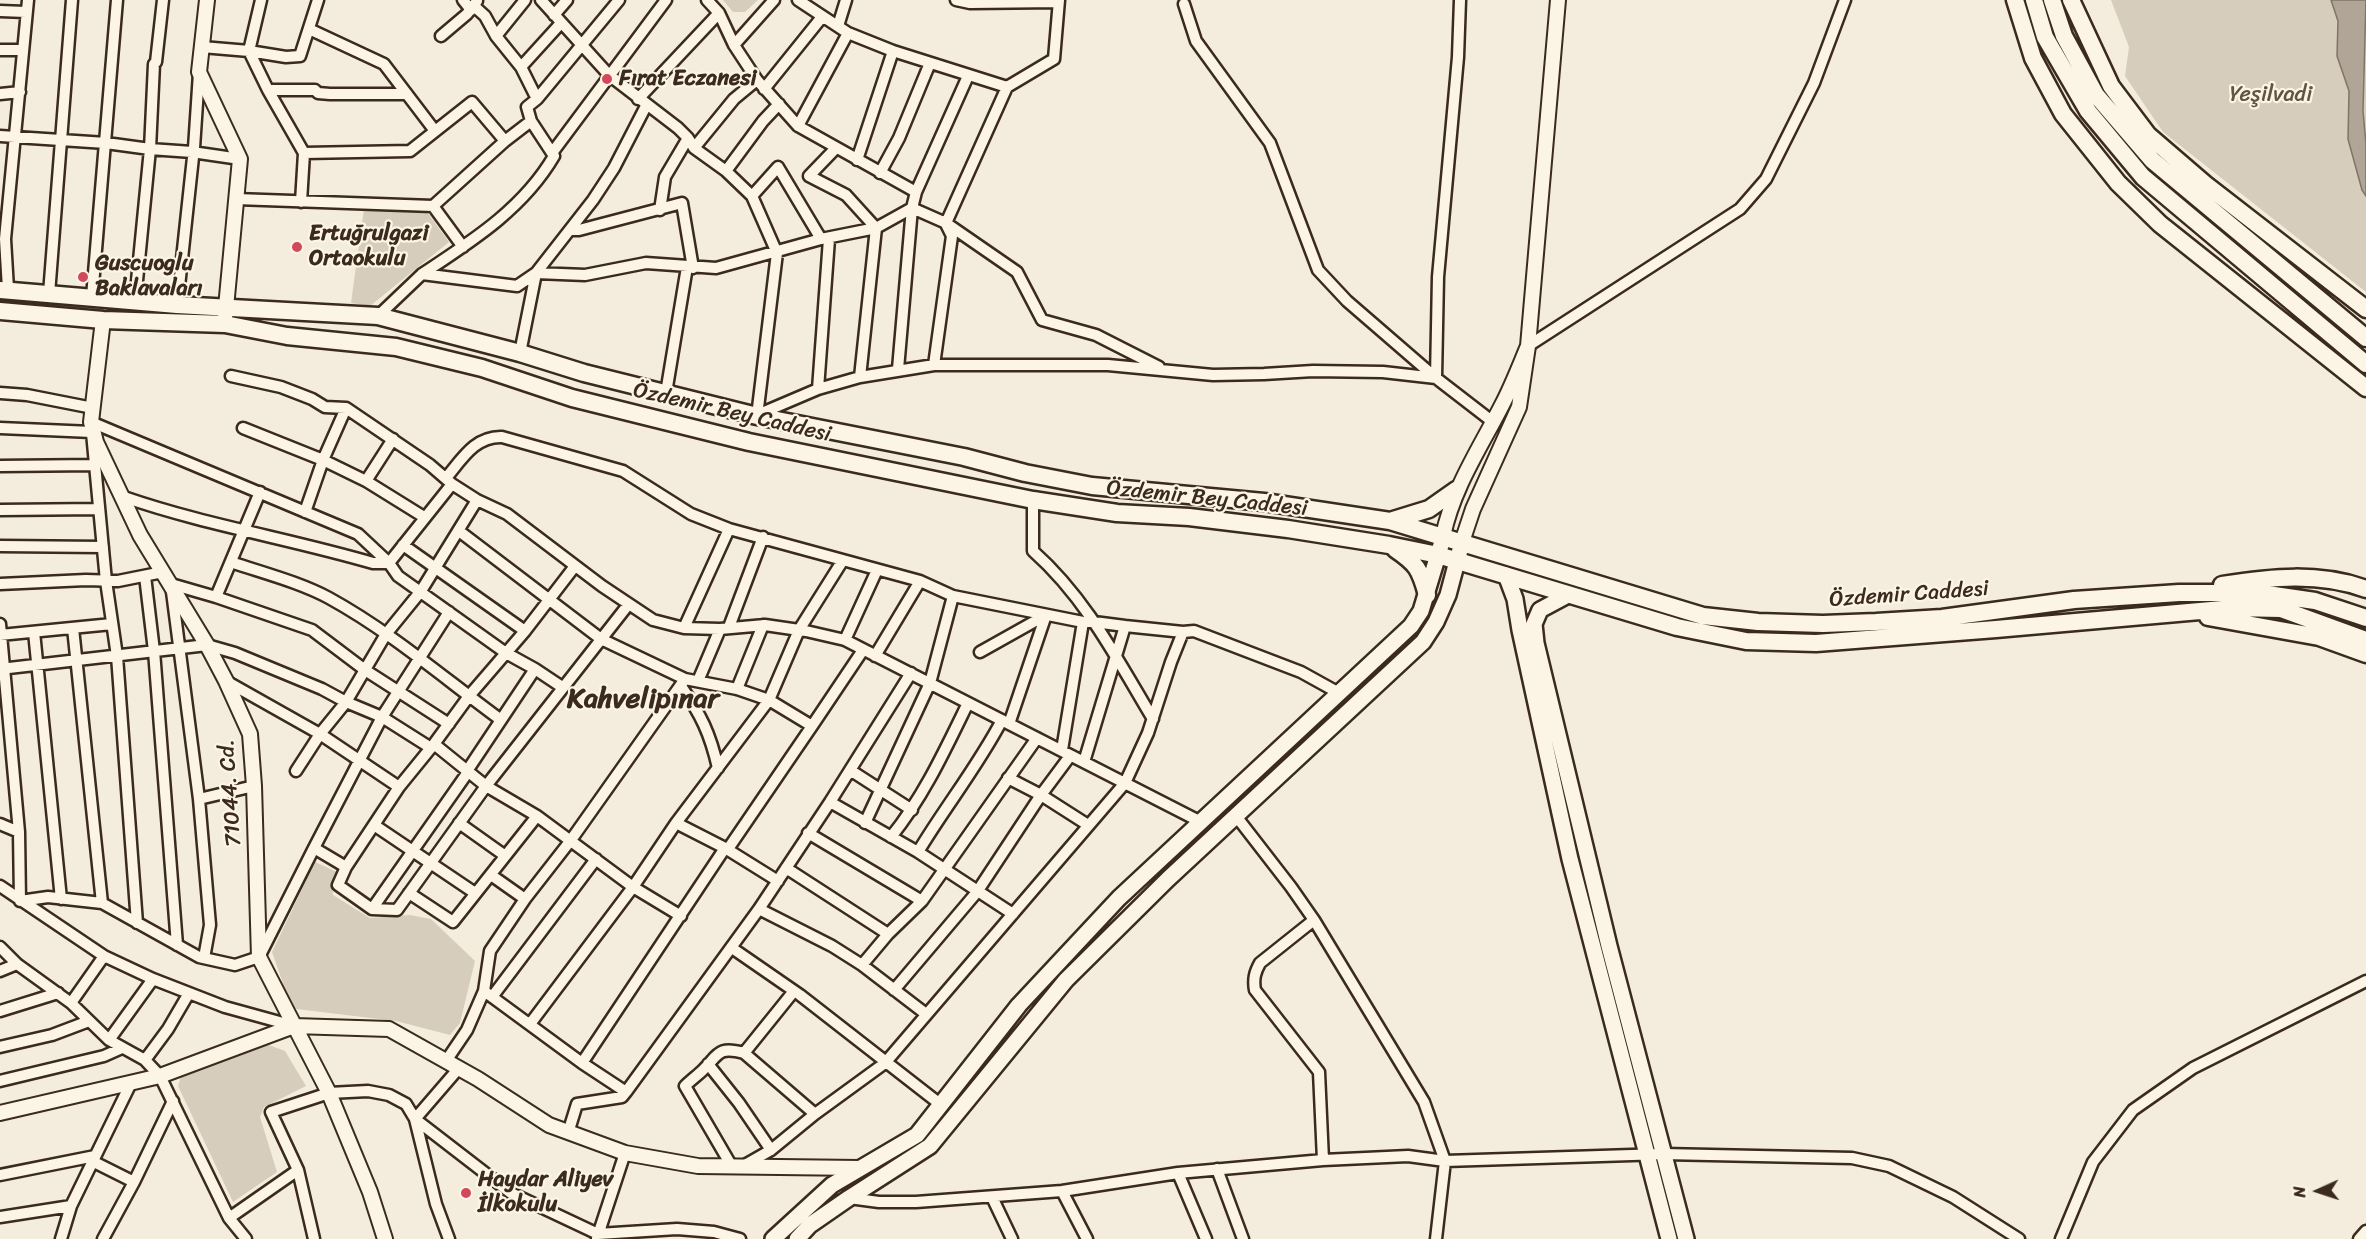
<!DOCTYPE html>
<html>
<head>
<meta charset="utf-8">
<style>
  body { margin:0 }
  #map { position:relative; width:2366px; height:1239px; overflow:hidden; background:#f4eddd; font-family:Sriracha,sans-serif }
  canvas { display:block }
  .north { position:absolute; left:2288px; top:1161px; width:60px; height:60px; -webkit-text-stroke:4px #fcf5e5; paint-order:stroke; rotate:267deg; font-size:16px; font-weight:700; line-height:24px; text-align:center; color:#3b2a1e }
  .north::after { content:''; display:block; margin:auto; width:21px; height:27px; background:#3b2a1e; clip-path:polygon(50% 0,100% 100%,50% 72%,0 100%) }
</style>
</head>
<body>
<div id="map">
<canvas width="2366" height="1239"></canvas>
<div class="north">N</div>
</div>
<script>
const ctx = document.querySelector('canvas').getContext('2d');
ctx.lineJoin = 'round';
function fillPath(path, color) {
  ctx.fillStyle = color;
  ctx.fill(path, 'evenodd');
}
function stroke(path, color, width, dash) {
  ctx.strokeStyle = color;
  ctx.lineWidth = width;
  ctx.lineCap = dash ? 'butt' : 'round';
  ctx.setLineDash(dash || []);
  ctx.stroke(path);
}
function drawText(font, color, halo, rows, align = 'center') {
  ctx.font = font + ' Sriracha,sans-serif';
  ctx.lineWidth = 4.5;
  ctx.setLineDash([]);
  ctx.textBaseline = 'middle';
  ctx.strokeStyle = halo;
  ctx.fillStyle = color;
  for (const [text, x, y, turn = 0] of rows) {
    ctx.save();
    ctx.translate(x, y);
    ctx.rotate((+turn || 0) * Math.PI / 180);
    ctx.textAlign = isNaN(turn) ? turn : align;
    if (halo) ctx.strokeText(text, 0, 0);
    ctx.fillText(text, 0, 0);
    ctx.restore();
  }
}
fillPath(new Path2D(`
  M 723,0 L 758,0 L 745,12 L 733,12 Z
  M 2111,0 L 2366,0 L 2366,292 L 2163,132 L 2125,76 L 2129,47 Z
  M 364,209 L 427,212 L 449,242 L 370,306 L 351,303 Z
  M 315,862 L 337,872 L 332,884 L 333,895 L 370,918 L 410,915 L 431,919 L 475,961 L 460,1023 L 450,1035 L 396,1021 L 296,1009 L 285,989 L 272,952 Z
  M 266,1044 L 285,1051 L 306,1086 L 264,1107 L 260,1117 L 277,1172 L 233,1202 L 178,1086 L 182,1073 Z`), '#d6cdbd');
const water = new Path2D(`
  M 2331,0 L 2366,0 L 2363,111 L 2366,144 L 2366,196 L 2362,190 L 2348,139 L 2349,91 L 2337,56 L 2338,21 Z`);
fillPath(water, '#b0a596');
stroke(water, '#817466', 1.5);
const minor = new Path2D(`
  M 261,0 L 249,51 L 286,57 L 300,56 L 318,0
  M 463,0 L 471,10
  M 541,0 L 609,75 L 678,128 L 688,138 L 694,148 L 726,171 L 752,196 L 777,253 L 757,416
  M 707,0 L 719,13 L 734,45 L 757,80 L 798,126 L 916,192
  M 798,0 L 848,33 L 893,51 L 1007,87 L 946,223 L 912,208
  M 956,0 L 970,3 L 1058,2
  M 1184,4 L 1196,41 L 1270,143 L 1318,270 L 1347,301 L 1436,378 L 1493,422
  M 0,11 L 26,12
  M 554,15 L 567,0
  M 838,26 L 846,0
  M 309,29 L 384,64 L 435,131
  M 441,36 L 467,14 L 477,1
  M 496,36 L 525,0
  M 734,45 L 774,0
  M 202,47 L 249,51 L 268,90 L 304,153 L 301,202
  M 0,50 L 23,50
  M 521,67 L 561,23
  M 1007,87 L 1054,59 L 1059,0
  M 764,89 L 822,17
  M 268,90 L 315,90 L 318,93 L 330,94 L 407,94
  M 0,94 L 20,92
  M 537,99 L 619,0
  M 638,99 L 719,13
  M 798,126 L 848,33
  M 0,136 L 106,143 L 150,149 L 192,152 L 240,159
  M 694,148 L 734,99 L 757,80
  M 836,148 L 809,176 L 846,195 L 876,228 L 860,377
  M 304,153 L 410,151 L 472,102 L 505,141
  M 552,153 L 666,0
  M 857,160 L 893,51
  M 726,171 L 763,121 L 779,104
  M 880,173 L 899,138 L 930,63
  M 752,196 L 778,167 L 821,239
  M 236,199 L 433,206 L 505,141 L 531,121
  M 433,206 L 463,247
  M 660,210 L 665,177 L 688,138
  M 946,223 L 1017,272 L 1042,320 L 1096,335 L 1159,367
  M 570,230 L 579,230 L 682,203 L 693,268
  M 422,274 C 472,241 523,209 554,156 L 531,121 L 527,107 L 537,99 L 521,67 L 496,36 L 485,16 L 474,6
  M 8,289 L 5,239 L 28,0
  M 49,294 L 72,0
  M 92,297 L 117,0
  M 135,301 L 150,149 L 154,64 L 156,62 L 163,0
  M 177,305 L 194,148 L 199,73
  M 378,316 L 422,274 L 517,286 L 536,273 L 585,275 L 646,263 L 716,268 L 821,239 L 876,228 L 912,208
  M 1528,346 L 1740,209 L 1766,179 L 1814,83 L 1845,0
  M 520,353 L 536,273 L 593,200 L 614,168 L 646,106
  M 934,365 L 952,236 L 946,224
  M 898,369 L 912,208 L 916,192 L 968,76
  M 231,376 L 281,387 L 312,399 L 325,407 L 346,408 L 430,465 L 452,484 L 477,500 L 507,514 L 602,586 L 653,620 L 684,628 L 720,629 L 765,625 L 806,631 L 845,640 L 1201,822
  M 818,389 L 829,239
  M 0,393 L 27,395 L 93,408
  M 666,393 L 687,267
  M 757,415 L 818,389 L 860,377 L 934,365 L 1108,365 L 1213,375 L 1264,374 L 1313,371 L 1383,372 L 1436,378 L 1438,277 L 1458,57 L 1460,0
  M 0,428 L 92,432
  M 243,428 L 323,460 L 366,481 L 424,517
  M 0,466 L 95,465
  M 446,478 C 462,459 475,436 502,437 L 623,471 L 691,514 L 729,529 L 920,581 L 953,596 L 1083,622 L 1094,622 L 1125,626
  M 366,481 L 393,439
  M 124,497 C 205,525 291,539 373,563 L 389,563 L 452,484
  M 1033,500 L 1033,551 C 1086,598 1117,659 1153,719
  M 0,510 L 99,509
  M 305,512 L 323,460 L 346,408
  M 459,531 L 601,639 L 685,679 L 737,689 L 769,700 L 812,726 L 863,650
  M 403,545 L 525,631
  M 0,546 L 103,547
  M 231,562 C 263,573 299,582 329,598 C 391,632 445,679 501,720
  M 145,576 L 154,651 L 177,945
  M 0,584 L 86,580 L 118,581 L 163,572
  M 216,597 L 260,492
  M 0,624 L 19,832 L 20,901 L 48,897 L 102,903 L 199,957 L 235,965 L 259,957 L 314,848 L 346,867 L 399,787 L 434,744 L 469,696 L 525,631 L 575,566
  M 729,627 L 763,537
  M 73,628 L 102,903
  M 684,628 L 729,529
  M 34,632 L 61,899
  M 0,635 L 112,624
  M 845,640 L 877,570
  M 980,652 L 1046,615
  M 875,656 L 920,581
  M 0,669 L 207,645 L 235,653 L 322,689 L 346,702 L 382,717 L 431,748
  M 226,681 L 320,734 L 399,787
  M 698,681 L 720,629
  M 681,686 C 701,715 710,733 718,768
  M 737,689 L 763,625
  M 1009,724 L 1046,615
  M 434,744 L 486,786 L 537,816 L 633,887 L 676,823 L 725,848 L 778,881
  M 1062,750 L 1083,622
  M 1084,762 L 1125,626 L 1183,632
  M 850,770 L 912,810
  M 296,771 L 320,734 L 346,702 L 386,634 L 421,591 L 477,500
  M 467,771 L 535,669
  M 1008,778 L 1041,795 L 1088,825
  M 199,799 L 254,786
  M 830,802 L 918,852 L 1013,914
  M 1236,816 L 1291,887 L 1314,920 L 1424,1102 L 1445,1161 L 1663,1154 L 1852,1158 L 1889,1166 L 1953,1197 L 2019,1239
  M 459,823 L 504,855
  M 676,823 L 769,700 L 799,630 L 843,560
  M 865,823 L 930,683 L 953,596
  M 0,824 L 19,832
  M 374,825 L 475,893
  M 808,833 L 922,901
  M 891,837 C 924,796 945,750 968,703
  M 314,848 L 382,717 L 449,612
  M 728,849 L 812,726
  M 918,852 C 945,807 978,766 1002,720
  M 346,867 L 338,885 L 372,909 L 397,910 L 486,786 L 628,605
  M 786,868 L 888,934
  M 491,875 L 525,899
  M 0,886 L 104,956 L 153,979 L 225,1007 L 294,1026
  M 409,893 L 453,922 L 537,816
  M 372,909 L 468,772
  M 759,909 L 832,946 L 862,965 L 926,1014
  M 1314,920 L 1260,963 C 1255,972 1253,979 1255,990 L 1319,1072 L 1323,1160
  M 137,923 L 117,656 L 106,581 L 91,422 L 358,534 L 389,563 L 398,576 L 506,653 L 535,669 L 562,687
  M 0,947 L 17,964 L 71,1003 L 109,1040 L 145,1060 L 160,1076 L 229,1218 L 246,1239
  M 732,948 L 800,995 L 940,1104
  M 204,958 L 210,925 L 199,799 L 171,584 L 216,597 L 312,630 L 365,670 L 449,724
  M 862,965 L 888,934 L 922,901 L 1037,738
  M 0,971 L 17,964
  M 894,990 L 977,892 L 1041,795 L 1070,756
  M 484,991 L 582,1063 L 725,848
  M 492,997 L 596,859
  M 71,1003 L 104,956
  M 0,1011 L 58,993
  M 530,1024 L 633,887 L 681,916
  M 109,1040 L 153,979
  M 0,1047 L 52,1035 L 89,1021
  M 744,1053 L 794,991
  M 145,1060 L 168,1029 L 189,993
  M 446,1061 L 467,1030 L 484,991 L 490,951 L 525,899 L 571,840 L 685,679
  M 582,1063 L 626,1092
  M 708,1064 L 739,1103 L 771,1150
  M 0,1081 L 104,1056 L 122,1048
  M 415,1119 L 511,1193 L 598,1234 L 677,1229 L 714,1232 L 740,1239
  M 415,1119 L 459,1068
  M 568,1133 L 577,1104 L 622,1097 L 626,1092 L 759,909 L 830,802 L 911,673
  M 92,1161 L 134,1182
  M 731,1165 L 685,1086 C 691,1080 698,1075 703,1070 C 719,1054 718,1046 744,1053 L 815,1114
  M 743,1166 L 771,1150 L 815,1114 L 885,1063 L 1125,783 L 1148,733 L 1171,662 L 1183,632 L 1194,631 L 1301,672 L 1339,693
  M 1217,1169 L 1243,1239
  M 1178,1173 L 1206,1239
  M 0,1175 L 95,1156
  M 1062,1191 L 1087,1239
  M 992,1197 L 1012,1239
  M 849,1198 L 879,1202 L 916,1202 L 1062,1191 L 1178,1173 L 1323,1160 L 1408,1156 L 1445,1161 L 1436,1239
  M 0,1217 L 71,1206
  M 229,1218 L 298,1170
  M 597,1238 L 625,1153
  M 61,1239 L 71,1206 L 131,1083
  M 103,1239 L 134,1182 L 173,1101
  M 314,1239 L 298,1170 L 271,1112 L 329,1093 L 368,1091 L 389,1095 L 406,1104 L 415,1119 L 436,1204 L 449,1239
  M 2061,1239 L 2093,1162 L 2133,1110 L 2193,1068 L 2366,981
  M 2359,1239 L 2366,1231`);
const tertiary = new Path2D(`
  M 207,0 L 199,72 L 240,159 L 225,318
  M 103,320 L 91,422 L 96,442 L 140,535 L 207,645 L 226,681 L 250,734 L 254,786 L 259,957 L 329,1093 L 370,1192 L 385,1239
  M 1528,346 L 1558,0
  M 1443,536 C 1453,488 1480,448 1502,405 C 1512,386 1520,365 1528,346 L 1519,407 L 1473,509 L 1462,542
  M 0,1113 L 160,1076 L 294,1026 L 389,1029 L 478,1079 L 549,1125 L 625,1153 L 698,1166 L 860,1168`);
const secondary = new Path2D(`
  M 1506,575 L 1515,599 L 1520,630 L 1570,859 L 1669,1239
  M 1568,595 L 1540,610 L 1534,624 L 1536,643 L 1609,946 L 1686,1239
  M 773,1239 L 832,1185 L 917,1135 L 1019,1005 L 1119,898 L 1411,626 L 1421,611 L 1441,545
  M 797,1239 L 810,1225 L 849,1198 L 930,1146 L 1066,980 L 1168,879 L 1423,642 L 1436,622 L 1448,595 L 1460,550`);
const primary = new Path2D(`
  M 2015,0 L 2033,58 L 2063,114 L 2118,183 L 2160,224 L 2366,388
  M 2034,0 L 2045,37 L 2088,111 L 2143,177 L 2366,364
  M 2052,0 L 2064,36 L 2096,95 L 2152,160 L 2366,338
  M 2071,0 L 2111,86 L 2148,135 L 2205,184 L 2366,309
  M 0,290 L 177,305 L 378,316 L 520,353 L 584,373 L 757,416 L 964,457 L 1025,473 L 1092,486 L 1264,502 L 1390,521 L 1703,616 L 1758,622 L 1823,624 L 1876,622 L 1942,618 L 2074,600 L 2179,593 L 2260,593 L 2315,601 L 2366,618
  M 0,311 L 103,320 L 225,324 L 287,336 L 396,347 L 482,368 L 572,398 L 749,442 L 1033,500 L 1117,513 L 1189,517 L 1288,529 L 1389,545 L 1438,555 L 1677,627 L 1746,641 L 1816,643 L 1996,629 L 2234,608 L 2281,609 L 2366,640
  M 1390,521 L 1429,509 L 1456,490
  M 1395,549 C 1417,564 1420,569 1427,595
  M 2222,585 C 2271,577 2319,572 2366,589
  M 2208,617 L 2319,637 L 2366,654`);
stroke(minor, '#3b2a1e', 15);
stroke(tertiary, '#3b2a1e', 18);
stroke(secondary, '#3b2a1e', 20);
stroke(primary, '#3b2a1e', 21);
stroke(minor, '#fcf5e5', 10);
stroke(tertiary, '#fcf5e5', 14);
stroke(secondary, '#fcf5e5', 15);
stroke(primary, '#fcf5e5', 16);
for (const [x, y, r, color] of [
  [607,79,6,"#d1495b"],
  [297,247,6,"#d1495b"],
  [83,277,6,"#d1495b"],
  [466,1193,6,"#d1495b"]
]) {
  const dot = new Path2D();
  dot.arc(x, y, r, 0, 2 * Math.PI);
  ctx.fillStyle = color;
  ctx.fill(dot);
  stroke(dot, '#fcf5e5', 2);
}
drawText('bold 22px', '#3b2a1e', '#fcf5e5', [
  ["Fırat Eczanesi",619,79],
  ["Ertuğrulgazi",309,234],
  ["Ortaokulu",309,259],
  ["Guscuoglu",95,264],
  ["Baklavaları",95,289],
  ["Haydar Aliyev",478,1180],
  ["İlkokulu",478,1205]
], 'left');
drawText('22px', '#625346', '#fcf5e5', [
  ["Yeşilvadi",2271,95]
]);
drawText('22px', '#3b2a1e', '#fcf5e5', [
  ["Özdemir Bey Caddesi",732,413,13],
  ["Özdemir Bey Caddesi",1207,499,6],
  ["Özdemir Caddesi",1909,595,-4],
  ["71044. Cd.",231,793,-94]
]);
drawText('bold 28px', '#3b2a1e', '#fcf5e5', [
  ["Kahvelipınar",643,700]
]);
</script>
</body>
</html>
